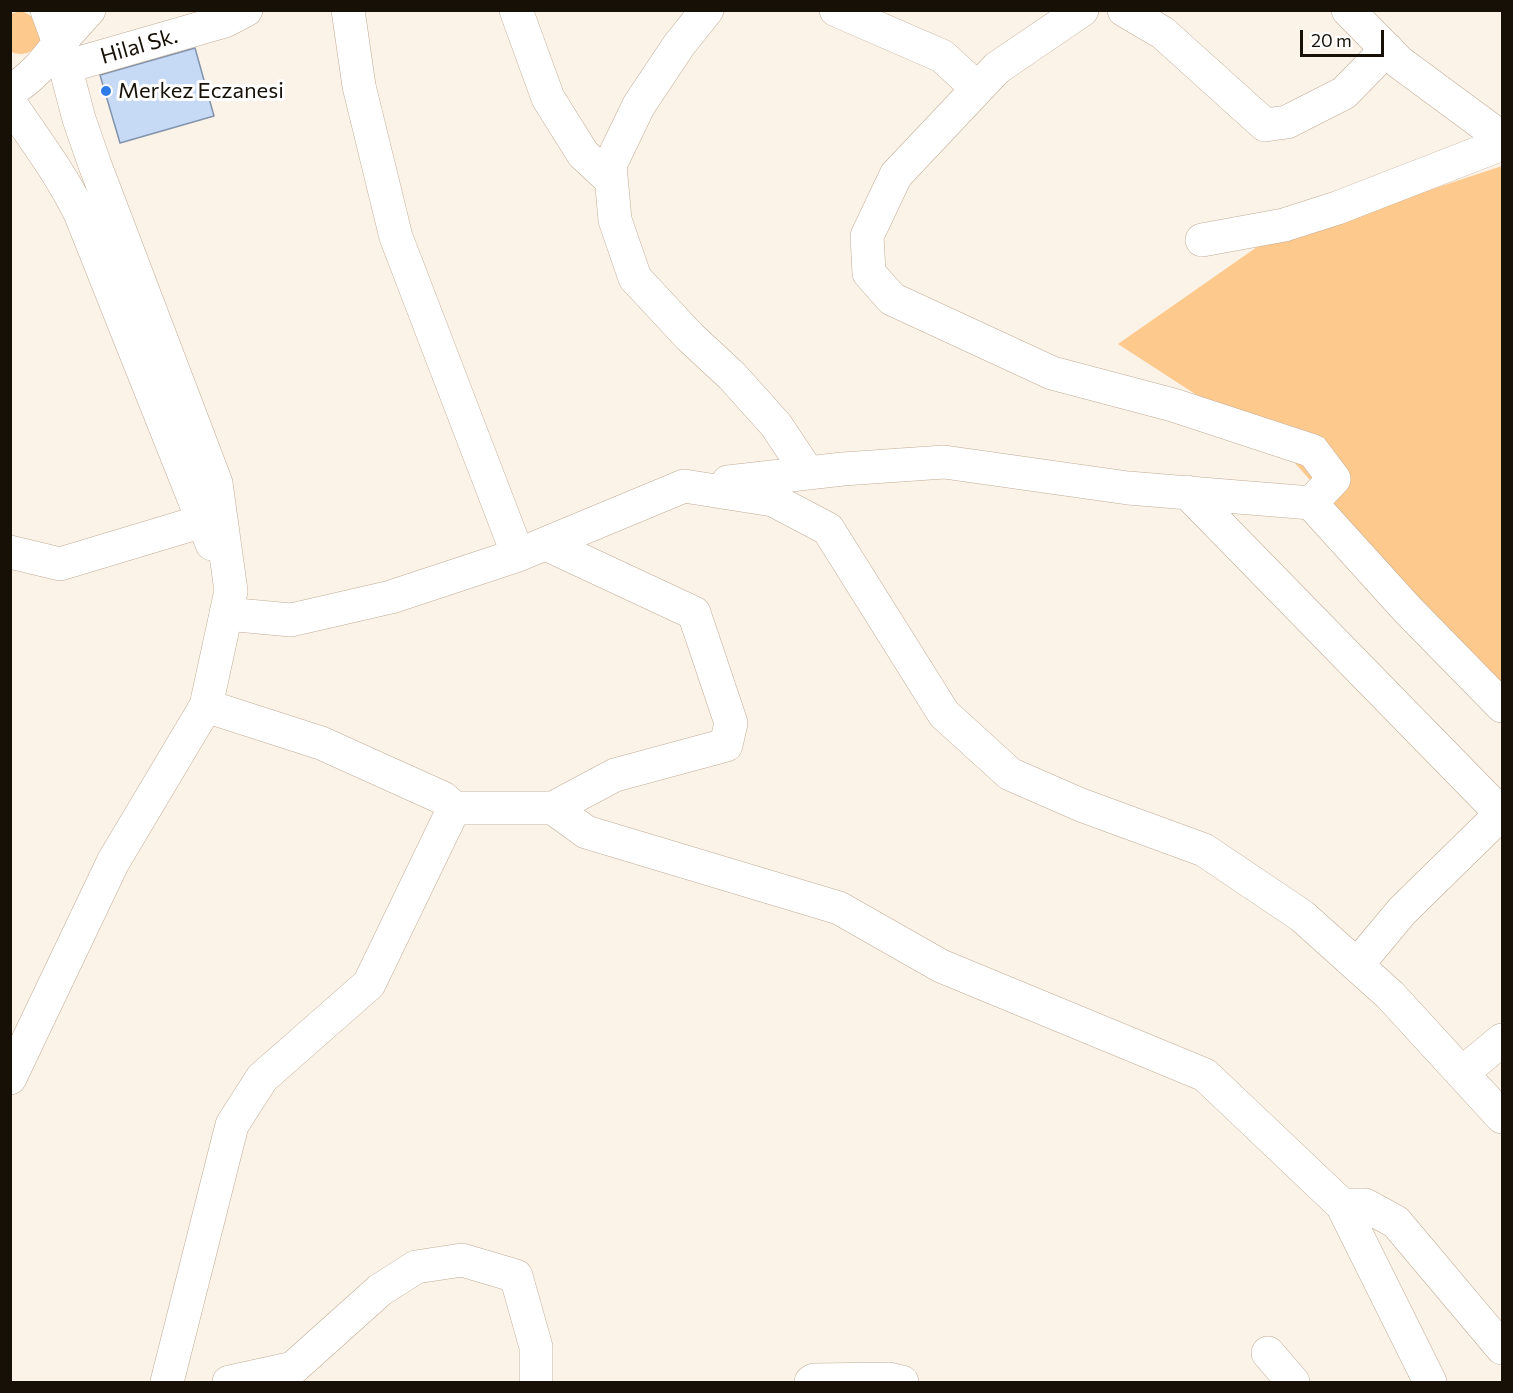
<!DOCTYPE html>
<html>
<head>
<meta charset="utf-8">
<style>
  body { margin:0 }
  #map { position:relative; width:1513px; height:1393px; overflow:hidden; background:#fbf2e8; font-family:Commissioner,sans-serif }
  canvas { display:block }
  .frame { position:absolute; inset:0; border:12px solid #171007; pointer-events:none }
  .scale { position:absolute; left:1300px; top:30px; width:84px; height:27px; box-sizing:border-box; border:3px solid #171007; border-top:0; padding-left:8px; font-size:18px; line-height:21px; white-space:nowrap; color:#171007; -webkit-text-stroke:4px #fff; paint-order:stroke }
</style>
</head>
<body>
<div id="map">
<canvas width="1513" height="1393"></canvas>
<div class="frame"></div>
<div class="scale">20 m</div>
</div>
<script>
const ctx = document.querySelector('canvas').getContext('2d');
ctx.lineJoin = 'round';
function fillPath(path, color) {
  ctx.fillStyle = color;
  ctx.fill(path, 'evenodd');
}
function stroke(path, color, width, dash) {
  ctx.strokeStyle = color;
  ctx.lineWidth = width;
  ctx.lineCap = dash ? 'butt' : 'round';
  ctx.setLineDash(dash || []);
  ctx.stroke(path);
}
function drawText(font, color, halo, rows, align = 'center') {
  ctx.font = font + ' Commissioner,sans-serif';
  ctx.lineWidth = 6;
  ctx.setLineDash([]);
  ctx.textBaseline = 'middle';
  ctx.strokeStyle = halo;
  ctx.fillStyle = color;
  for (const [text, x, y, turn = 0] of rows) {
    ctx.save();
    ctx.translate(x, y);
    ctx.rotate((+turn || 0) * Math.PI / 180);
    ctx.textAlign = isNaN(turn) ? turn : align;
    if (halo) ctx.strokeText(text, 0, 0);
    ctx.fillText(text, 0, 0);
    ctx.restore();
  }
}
fillPath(new Path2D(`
  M 17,12 L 24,12 L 36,19 L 41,39 C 35,52 24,57 11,52 L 10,14 Z
  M 1502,166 L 1502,696 L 1286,453 L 1118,344 L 1257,247 Z`), '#fec98c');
const building = new Path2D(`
  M 195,48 L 214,116 L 120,143 L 100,75 Z`);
fillPath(building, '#c6daf6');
stroke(building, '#8293ab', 1.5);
const minor = new Path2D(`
  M 348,10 L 359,86 L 396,237 L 518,555
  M 516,10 L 548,98 L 583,154 L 611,180
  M 707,10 L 679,45 L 639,105 L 610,165 L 615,220 L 635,278 L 690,337 L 732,376 L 776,425 L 808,473
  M 836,10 L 942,56 L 977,88
  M 1082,10 L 997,68 L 896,175 L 867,236 L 869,273 L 892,299 L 1052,373 L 1173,405 L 1313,451 L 1334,479 L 1311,503
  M 1124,10 L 1163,33 L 1265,125 L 1287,122 L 1344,93 L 1387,49
  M 1348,10 L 1399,62 L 1502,138
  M 59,43 L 89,10
  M 65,67 L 225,21 L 246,10
  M 1202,240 L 1284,225 L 1337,208 L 1502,144
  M 728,482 L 843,469 L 944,462 L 1128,488 L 1311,503 L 1407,609 L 1502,706
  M 1187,492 L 1491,803 L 1502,819
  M 10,552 L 60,564 L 203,521
  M 226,614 L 291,620 L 391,597 L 518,555 L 684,486 L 773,500 L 828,529 L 944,714 L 1010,774 L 1081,805 L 1204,850 L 1302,916 L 1390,995 L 1502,1117
  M 206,706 L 321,743 L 443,798 L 454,808 L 553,808 L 615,775 L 726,745 L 731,723 L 694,613 L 546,544
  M 553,808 L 586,832 L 839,908 L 941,966 L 1205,1075 L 1342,1205 L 1430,1382
  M 1357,965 L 1402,911 L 1499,816
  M 1462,1073 L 1502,1040
  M 1342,1205 L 1365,1205 L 1396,1222 L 1502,1348
  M 1268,1353 L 1293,1382
  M 167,1382 L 232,1125 L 262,1078 L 369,984 L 454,808
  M 229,1382 L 293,1368 L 380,1290 L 416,1267 L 462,1260 L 516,1276 L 536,1347 L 536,1382
  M 811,1382 L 814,1380 L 889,1379 L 902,1382`);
const major = new Path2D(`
  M 10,91 C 31,79 45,62 59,43
  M 10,103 C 35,140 61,174 80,213 L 212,544
  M 10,1078 L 113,862 L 206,706 L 231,591 L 216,483 L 95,165 L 79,119 L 59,43 L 47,10`);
stroke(minor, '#c2ac95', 34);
stroke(major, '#c2ac95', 34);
stroke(minor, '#fff', 33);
stroke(major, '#fff', 33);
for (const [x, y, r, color] of [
  [106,91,6,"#2d7be6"]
]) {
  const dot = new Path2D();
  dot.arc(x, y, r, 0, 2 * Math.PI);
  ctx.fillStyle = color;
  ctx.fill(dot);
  stroke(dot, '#fff', 2);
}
drawText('22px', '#171007', '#fff', [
  ["Hilal Sk.",139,46,-16]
]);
drawText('22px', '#171007', '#fff', [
  ["Merkez Eczanesi",118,91]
], 'left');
</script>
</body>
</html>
